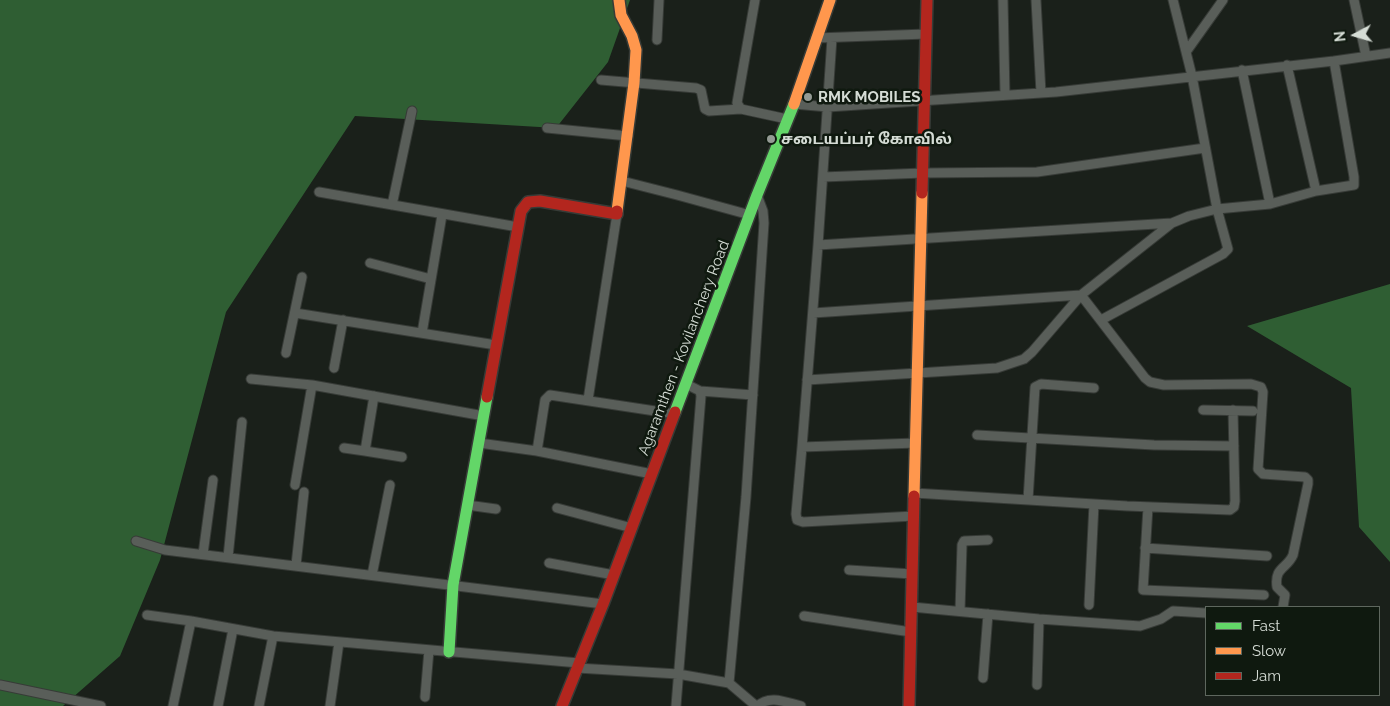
<!DOCTYPE html>
<html>
<head>
<meta charset="utf-8">
<style>
  body { margin:0 }
  #map { position:relative; width:1390px; height:706px; overflow:hidden; background:#1a201a; font-family:Raleway,sans-serif }
  canvas { display:block }
  .legend { position:absolute; left:1205px; top:606px; width:175px; height:90px; box-sizing:border-box; background:#0f190f; border:1px solid #5e675e; margin:0; padding:6px 9px; list-style:none; font-size:15px; color:#d5dcd5 }
  .legend li { display:flex; align-items:center; gap:10px; height:25px }
  .legend b { width:25px; border:1px solid #5e675e }
  .north { position:absolute; left:1330px; top:10px; width:50px; height:50px; -webkit-text-stroke:4px #0f190f; paint-order:stroke; rotate:264deg; font-size:14px; font-weight:700; line-height:20px; text-align:center; color:#d5dcd5 }
  .north::after { content:''; display:block; margin:auto; width:18px; height:22px; background:#d5dcd5; clip-path:polygon(50% 0,100% 100%,50% 72%,0 100%) }
</style>
</head>
<body>
<div id="map">
<canvas width="1390" height="706"></canvas>
<ul class="legend">
<li><b style="height:6px;background:#63d668"></b>Fast</li>
<li><b style="height:6px;background:#ff974d"></b>Slow</li>
<li><b style="height:6px;background:#b3261e"></b>Jam</li>
</ul>
<div class="north">N</div>
</div>
<script>
const ctx = document.querySelector('canvas').getContext('2d');
ctx.lineJoin = 'round';
function fillPath(path, color) {
  ctx.fillStyle = color;
  ctx.fill(path, 'evenodd');
}
function stroke(path, color, width, dash) {
  ctx.strokeStyle = color;
  ctx.lineWidth = width;
  ctx.lineCap = dash ? 'butt' : 'round';
  ctx.setLineDash(dash || []);
  ctx.stroke(path);
}
function drawText(font, color, halo, rows, align = 'center') {
  ctx.font = font + ' Raleway,"Noto Sans Tamil",sans-serif';
  ctx.lineWidth = 5;
  ctx.setLineDash([]);
  ctx.textBaseline = 'middle';
  ctx.strokeStyle = halo;
  ctx.fillStyle = color;
  for (const [text, x, y, turn = 0] of rows) {
    ctx.save();
    ctx.translate(x, y);
    ctx.rotate((+turn || 0) * Math.PI / 180);
    ctx.textAlign = isNaN(turn) ? turn : align;
    if (halo) ctx.strokeText(text, 0, 0);
    ctx.fillText(text, 0, 0);
    ctx.restore();
  }
}
fillPath(new Path2D(`
  M 0,0 L 630,0 L 608,62 L 556,128 L 355,116 L 226,312 L 160,560 L 120,656 L 63,706 L 0,706 Z
  M 1390,284 L 1390,562 L 1359,527 L 1351,388 L 1247,326 Z`), '#2f5e33');
const street = new Path2D(`
  M 755,0 L 737,103 L 741,109 L 787,119
  M 1003,0 L 1005,95
  M 1036,0 L 1041,93
  M 1354,0 L 1366,56
  M 816,38 L 926,34
  M 832,38 L 818,245 L 802,447 L 916,443
  M 657,40 L 659,0
  M 1186,52 L 1223,0
  M 1287,65 L 1316,191
  M 1242,70 L 1270,204
  M 601,80 L 696,88 L 701,90 L 705,109 L 709,111 L 741,109
  M 794,104 L 828,107 L 1056,92 L 1334,61 L 1390,53
  M 547,128 L 628,136
  M 823,177 L 923,173 L 1037,172 L 1205,148
  M 622,181 L 677,195 L 750,215
  M 319,192 L 518,227
  M 392,205 L 412,111
  M 818,245 L 1172,223
  M 370,263 L 431,279
  M 1081,295 L 1145,378 L 1150,382 L 1164,385 L 1251,384 L 1261,387 L 1263,392 L 1258,469 L 1263,474 L 1305,477 L 1308,480 L 1308,484 L 1293,555 C 1287,569 1274,567 1277,587 L 1285,595 L 1283,607
  M 295,313 L 496,345
  M 813,313 L 1081,295
  M 1101,320 L 1223,254 L 1228,249 L 1217,209 L 1270,204 L 1316,191 L 1354,185 L 1354,177 L 1334,61
  M 422,333 L 442,215
  M 286,353 L 302,277
  M 334,368 L 343,320
  M 251,379 L 312,385 L 484,416
  M 807,380 L 997,368 L 1024,359 L 1032,352 L 1081,295 L 1172,223 L 1189,216 L 1217,209 L 1192,76 L 1173,0
  M 700,391 L 753,395
  M 588,400 L 617,214
  M 1203,410 L 1253,411
  M 977,435 L 1154,445 L 1234,446
  M 479,443 L 537,451 L 652,474
  M 802,447 L 796,514 L 797,520 L 803,522 L 914,516
  M 344,448 L 365,451 L 374,396
  M 365,451 L 402,457
  M 537,451 L 545,400 L 550,395 L 675,414
  M 295,485 L 312,385
  M 914,493 L 1127,506 L 1230,510 L 1234,507 L 1235,501 L 1233,410
  M 1028,500 L 1035,387 L 1041,384 L 1094,388
  M 467,505 L 496,509
  M 1148,507 L 1143,590 L 1264,595
  M 557,508 L 632,528
  M 136,541 L 165,550 L 603,604
  M 1145,548 L 1267,556
  M 203,554 L 213,480
  M 228,557 L 242,422
  M 549,563 L 614,575
  M 296,565 L 304,492
  M 849,570 L 912,574
  M 372,575 L 390,485
  M 1089,605 L 1094,504
  M 912,607 L 1039,619 L 1140,626 L 1161,619 L 1173,611 L 1206,613
  M 960,611 L 962,545 L 964,541 L 988,540
  M 147,615 L 191,621 L 273,636 L 579,663
  M 804,616 L 911,632
  M 577,668 L 678,674 L 729,683 L 746,497 L 764,223 L 763,211 L 757,195
  M 983,678 L 988,614
  M 729,683 L 756,706
  M 0,685 L 101,706
  M 1037,685 L 1039,619
  M 425,697 L 429,650
  M 173,706 L 191,621
  M 218,706 L 233,629
  M 259,706 L 273,636
  M 330,706 L 339,642
  M 676,706 L 701,396 L 700,391 L 686,384
  M 758,706 C 769,694 788,703 801,706`);
const fast = new Path2D(`
  M 675,412 L 757,195 L 794,104
  M 449,652 L 453,585 L 487,397`);
const slow = new Path2D(`
  M 794,104 L 830,0
  M 617,211 L 634,83 L 636,50 L 632,36 L 621,15 L 619,0
  M 914,496 L 922,193`);
const jam = new Path2D(`
  M 922,193 L 927,0
  M 487,397 L 521,211 L 528,202 L 540,201 L 617,214 L 617,211
  M 562,706 L 603,604 L 675,412
  M 909,706 L 914,496`);
stroke(street, '#373b37', 11);
stroke(fast, '#373b37', 14);
stroke(slow, '#373b37', 14);
stroke(jam, '#373b37', 14);
stroke(street, '#595e59', 9);
stroke(fast, '#63d668', 11);
stroke(slow, '#ff974d', 11);
stroke(jam, '#b3261e', 11);
for (const [x, y, r, color] of [
  [808,97,5,"#949a94"],
  [771,139,5,"#949a94"]
]) {
  const dot = new Path2D();
  dot.arc(x, y, r, 0, 2 * Math.PI);
  ctx.fillStyle = color;
  ctx.fill(dot);
  stroke(dot, '#0f190f', 2);
}
drawText('bold 15px', '#d5dcd5', '#0f190f', [
  ["RMK MOBILES",818,97],
  ["சடையப்பர் கோவில்",781,139]
], 'left');
drawText('15px', '#d5dcd5', '#0f190f', [
  ["Agaramthen - Kovilanchery Road",684,348,-69]
]);
</script>
</body>
</html>
